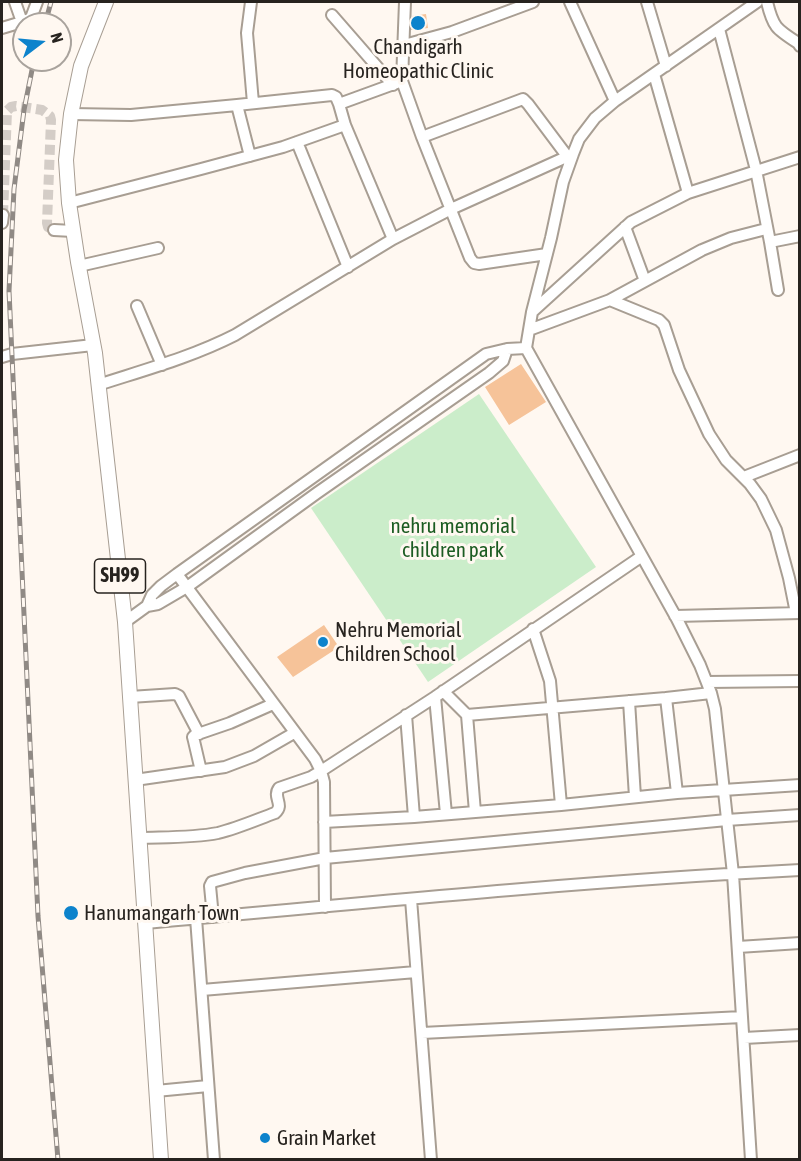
<!DOCTYPE html>
<html>
<head>
<meta charset="utf-8">
<style>
  body { margin:0 }
  #map { position:relative; width:801px; height:1161px; overflow:hidden; background:#fff8f1; font-family:"Asap Condensed",sans-serif }
  canvas { display:block }
  .frame { position:absolute; inset:0; border:3px solid #27231f; pointer-events:none }
  .north { position:absolute; left:12px; top:12px; width:60px; height:60px; box-sizing:border-box; background:#fff8f1; border:2px solid #a9a39d; border-radius:50%; rotate:74deg; font-size:16px; font-weight:700; line-height:24px; text-align:center; color:#27231f }
  .north::after { content:''; display:block; margin:auto; width:21px; height:27px; background:#0d83cc; clip-path:polygon(50% 0,100% 100%,50% 72%,0 100%) }
</style>
</head>
<body>
<div id="map">
<canvas width="801" height="1161"></canvas>
<div class="frame"></div>
<div class="north">N</div>
</div>
<script>
const ctx = document.querySelector('canvas').getContext('2d');
ctx.lineJoin = 'round';
function fillPath(path, color) {
  ctx.fillStyle = color;
  ctx.fill(path, 'evenodd');
}
function stroke(path, color, width, dash) {
  ctx.strokeStyle = color;
  ctx.lineWidth = width;
  ctx.lineCap = dash ? 'butt' : 'round';
  ctx.setLineDash(dash || []);
  ctx.stroke(path);
}
function drawText(font, color, halo, rows, align = 'center') {
  ctx.font = font + ' "Asap Condensed",sans-serif';
  ctx.lineWidth = 6;
  ctx.setLineDash([]);
  ctx.textBaseline = 'middle';
  ctx.strokeStyle = halo;
  ctx.fillStyle = color;
  for (const [text, x, y, turn = 0] of rows) {
    ctx.save();
    ctx.translate(x, y);
    ctx.rotate((+turn || 0) * Math.PI / 180);
    ctx.textAlign = isNaN(turn) ? turn : align;
    if (halo) ctx.strokeText(text, 0, 0);
    ctx.fillText(text, 0, 0);
    ctx.restore();
  }
}
fillPath(new Path2D(`
  M 479,394 L 596,567 L 428,682 L 311,508 Z`), '#cbedca');
fillPath(new Path2D(`
  M 426,14 L 428,28 L 411,30 L 412,16 Z
  M 521,364 L 546,402 L 509,425 L 485,387 Z
  M 324,625 L 339,647 L 293,677 L 277,657 Z`), '#f6c399');
stroke(new Path2D(`
  M 3,215 L 7,111 L 11,107 L 16,106 L 42,110 L 50,116 L 51,120 L 47,223 L 48,227 L 54,230`), '#d4cdc7', 10, [10, 5]);
const minor = new Path2D(`
  M 251,2 L 247,33 L 253,103
  M 405,2 L 402,81 L 422,137 L 470,258 L 474,263 L 479,264 L 547,254
  M 570,2 L 615,101
  M 647,2 L 666,66
  M 767,2 C 773,27 776,29 798,43 L 800,46
  M 332,15 L 393,85
  M 22,22 L 31,18 L 37,2
  M 2,28 L 22,22 L 15,2
  M 719,29 L 756,170 L 770,242 L 800,236
  M 404,45 L 452,32 L 533,2
  M 654,74 L 688,193
  M 237,105 L 250,156
  M 71,114 L 131,115 L 237,105 L 332,95 L 336,97 L 339,104
  M 422,137 L 523,99 L 528,104 L 567,156
  M 297,142 L 348,267
  M 69,203 L 201,169 L 283,147 L 345,125
  M 2,223 L 3,215
  M 625,227 L 645,281
  M 54,230 L 73,231
  M 393,239 L 345,125 L 339,104 L 402,81
  M 770,242 L 778,290
  M 79,266 L 158,248
  M 610,300 L 702,250 L 731,238 L 766,229
  M 137,306 L 162,365
  M 532,312 L 631,222 L 688,193 L 800,157
  M 529,330 L 610,300 L 659,320 L 664,325 L 679,370 L 709,434 L 726,460 L 750,484 L 761,499 L 776,530 L 789,578 L 796,613
  M 2,357 L 12,354 L 93,345
  M 98,385 C 144,370 192,357 235,335 L 393,239 L 451,209 L 573,154
  M 744,477 L 800,455
  M 147,606 L 158,604 L 187,587 L 317,493 L 489,373 L 503,361 L 507,349
  M 675,616 L 800,613
  M 125,622 L 147,606 L 152,595 L 161,586 L 177,574 L 486,354 L 507,349 L 526,348
  M 533,629 L 550,681 L 561,805
  M 707,682 L 800,681
  M 443,691 L 467,715 L 666,698 L 711,693
  M 130,697 L 175,694 L 179,696 L 199,734
  M 435,697 L 446,814
  M 666,698 L 677,793
  M 629,701 L 635,797
  M 406,715 L 414,817
  M 467,715 L 475,812
  M 201,771 L 194,741 L 193,737 L 195,735 L 230,723 L 273,704
  M 135,780 L 225,767 L 254,756 L 294,733
  M 324,822 L 414,817 L 561,805 L 677,793 L 800,785
  M 139,838 C 166,837 192,838 218,833 C 238,828 256,820 275,813 C 285,805 272,797 279,788 L 311,777 L 321,771 L 315,759 L 177,574
  M 411,899 L 431,1160
  M 325,907 L 324,782 L 321,771 L 435,697 L 642,556
  M 213,917 L 210,886 L 212,882 L 245,873 L 325,858 L 727,820 L 800,815
  M 196,918 L 214,1160
  M 145,923 C 363,903 581,881 800,870
  M 738,947 L 800,943
  M 202,990 L 416,972
  M 422,1033 L 742,1017
  M 744,1038 L 800,1035
  M 156,1091 L 208,1086
  M 751,1160 L 733,874 L 715,709 L 711,693 L 700,665 L 677,619 L 526,348 L 532,312 L 551,238 L 563,182 L 573,154 L 579,139 L 595,118 L 615,101 L 757,2`);
const major = new Path2D(`
  M 106,2 L 81,66 L 71,114 L 66,160 L 69,203 L 78,262 L 95,353 L 125,622 L 161,1160`);
stroke(minor, '#a89e93', 14);
stroke(major, '#a89e93', 16);
stroke(minor, '#fff', 10);
stroke(major, '#fff', 14);
const rail = new Path2D(`
  M 45,24 L 51,2
  M 34,60 L 24,110 L 14,189 L 9,291 L 38,916 L 58,1160`);
stroke(rail, '#908a85', 5);
stroke(rail, '#fff8f1', 3, [9]);
for (const [x, y, r, color] of [
  [418,23,8,"#0d83cc"],
  [323,642,6,"#0d83cc"],
  [71,913,8,"#0d83cc"],
  [265,1138,6,"#0d83cc"]
]) {
  const dot = new Path2D();
  dot.arc(x, y, r, 0, 2 * Math.PI);
  ctx.fillStyle = color;
  ctx.fill(dot);
  stroke(dot, '#fff8f1', 2);
}
for (const [x, y, w] of [
  [120,576,51]
]) {
  const box = new Path2D();
  box.roundRect(x - w / 2, y - 17, w, 34, 4.5);
  ctx.fillStyle = '#fff8f1';
  ctx.fill(box);
  stroke(box, '#27231f', 1.5);
}
drawText('bold 20px', '#27231f', null, [
  ["SH99",120,576]
]);
drawText('21px', '#27231f', '#fff8f1', [
  ["Chandigarh",418,47,"center"],
  ["Homeopathic Clinic",418,71,"center"],
  ["Nehru Memorial",335,630],
  ["Children School",335,654],
  ["Hanumangarh Town",84,913],
  ["Grain Market",277,1138]
], 'left');
drawText('21px', '#1c5c22', '#fff8f1', [
  ["nehru memorial",453,526],
  ["children park",453,550]
]);
</script>
</body>
</html>
